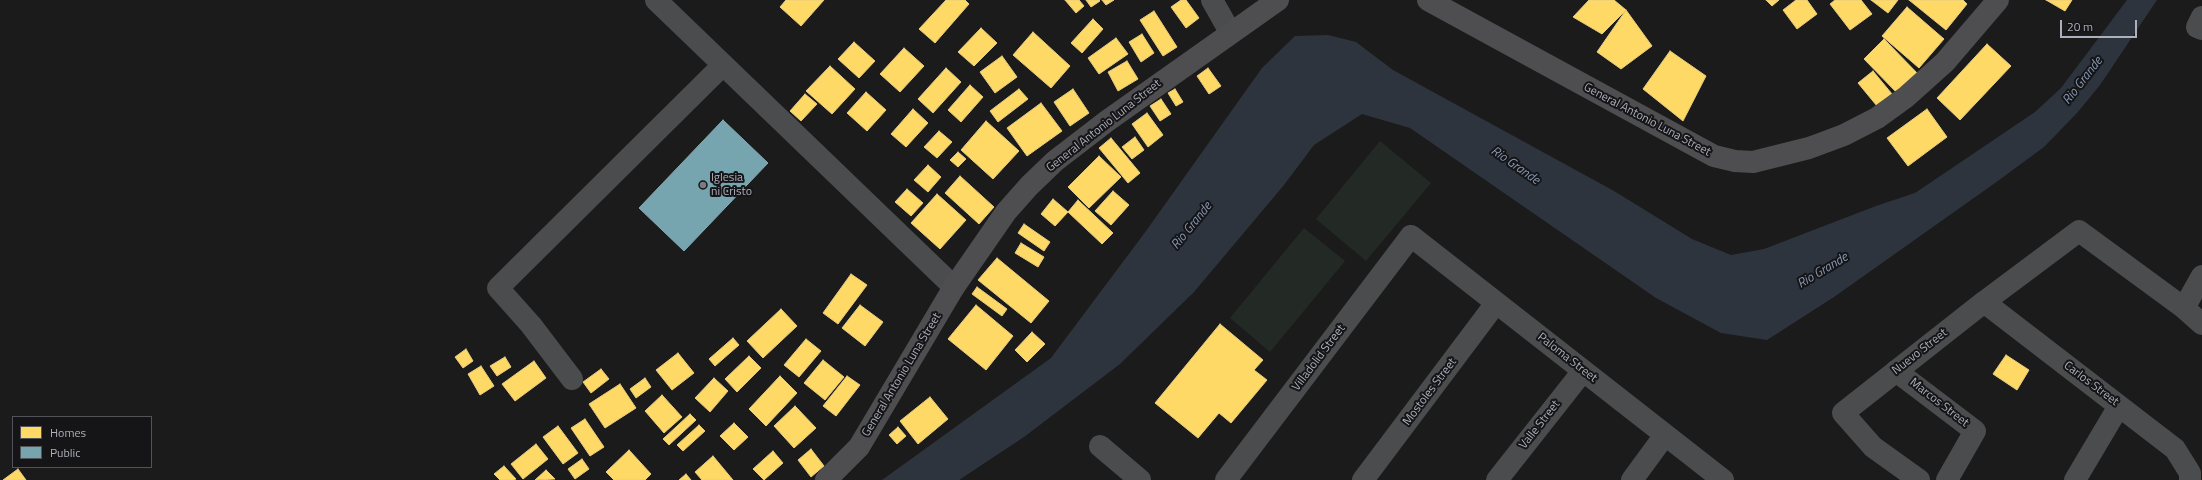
<!DOCTYPE html>
<style>
body{margin:0}
#map{position:relative;width:2202px;height:480px;overflow:hidden;background:#1b1b1b;font-family:"Titillium Web",sans-serif}
canvas{display:block}
.legend{position:absolute;left:12px;top:416px;width:140px;height:52px;box-sizing:border-box;background:#151517;border:1px solid #525359;margin:0;padding:5px 7px;list-style:none;font-size:12px;color:#adafbb}
.legend li{display:flex;align-items:center;gap:8px;height:20px}
.legend b{width:20px;border:1px solid #525359}
.scale{position:absolute;left:2060px;top:20px;width:77px;height:18px;box-sizing:border-box;border:2px solid #adafbb;border-top:0;padding-left:5px;font-size:12px;line-height:14px;white-space:nowrap;color:#adafbb;-webkit-text-stroke:3px #151517;paint-order:stroke}
</style>
<div id="map">
<canvas width="2202" height="480"></canvas>
<ul class="legend">
<li><b style="height:11px;background:#ffd966"></b>Homes</li>
<li><b style="height:11px;background:#76a5af"></b>Public</li>
</ul>
<div class="scale">20 m</div>
</div>
<script>
const context = document.querySelector('canvas').getContext('2d');
context.lineJoin = 'round';
function fillPath(path, color) {
  context.fillStyle = color;
  context.fill(path, 'evenodd');
}
function shape(rows) {
  const path = new Path2D();
  for (const r of rows) {
    path.moveTo(r[0], r[1]);
    for (let i = 2; i < r.length; i += 2) path.lineTo(r[i], r[i + 1]);
  }
  return path;
}
function strokePath(path, color, width, dash) {
  context.strokeStyle = color;
  context.lineWidth = width;
  context.lineCap = dash ? 'butt' : 'round';
  context.setLineDash(dash || []);
  context.stroke(path);
}
function drawText(font, color, halo, rows, align = 'center') {
  context.font = font + ' "Titillium Web",sans-serif';
  context.lineWidth = 4;
  context.setLineDash([]);
  context.textBaseline = 'middle';
  context.strokeStyle = halo;
  context.fillStyle = color;
  for (const [text, x, y, turn = 0] of rows) {
    context.save();
    context.translate(x, y);
    context.rotate((+turn || 0) * Math.PI / 180);
    context.textAlign = isNaN(turn) ? turn : align;
    if (halo) context.strokeText(text, 0, 0);
    context.fillText(text, 0, 0);
    context.restore();
  }
}
const green = shape([
 [1380,141,1431,183,1366,261,1316,219],
 [1304,228,1345,261,1270,352,1230,318]
]);
const water = shape([
 [2127,0,2157,0,2100,85,2077,113,2044,147,1995,183,1834,297,1767,340,1721,333,1656,298,1410,128,1362,114,1314,145,1284,185,1194,292,1120,364,1024,437,959,480,882,480,1051,358,1146,231,1262,68,1295,36,1328,35,1356,42,1393,70,1614,191,1692,239,1731,255,1764,249,1876,206,1915,193,2035,112,2061,88]
]);
const homes = shape([
 [786,0,824,0,801,26,780,7,786,0],
 [946,0,965,0,969,4,935,43,919,29,946,0],
 [1065,0,1079,0,1084,6,1076,13,1065,0],
 [1086,0,1099,0,1100,1,1091,7,1086,0],
 [1102,0,1114,0,1106,5,1102,0],
 [1181,0,1186,0,1199,18,1186,28,1171,7,1181,0],
 [1589,0,1614,0,1626,10,1602,34,1573,17,1589,0],
 [1766,0,1779,0,1772,6,1766,0],
 [1796,0,1807,0,1817,14,1797,29,1783,10,1796,0],
 [1835,0,1861,0,1872,14,1850,30,1830,4,1835,0],
 [1871,0,1898,0,1888,13,1871,0],
 [1909,0,1963,0,1967,4,1946,30,1909,0],
 [2046,0,2072,0,2065,11,2046,0],
 [1907,7,1944,39,1919,68,1882,36,1907,7],
 [1626,10,1652,46,1621,69,1597,52,1626,10],
 [1154,11,1177,47,1163,56,1140,20,1154,11],
 [1093,19,1103,29,1082,53,1071,43,1093,19],
 [981,28,997,43,974,66,958,52,981,28],
 [1033,32,1070,66,1051,88,1013,55,1033,32],
 [1142,34,1154,53,1141,62,1129,42,1142,34],
 [1116,38,1128,54,1099,74,1088,58,1116,38],
 [1884,39,1919,75,1899,95,1864,59,1884,39],
 [854,42,875,61,859,78,838,59,854,42],
 [1987,44,2011,66,1960,120,1937,98,1987,44],
 [904,48,924,66,900,92,880,74,904,48],
 [1670,51,1706,76,1683,121,1643,89,1670,51],
 [1002,56,1017,77,995,93,980,72,1002,56],
 [1127,61,1138,79,1118,91,1108,72,1127,61],
 [830,66,855,89,832,114,806,91,830,66],
 [946,68,961,82,933,113,918,99,946,68],
 [1208,68,1221,86,1209,94,1197,76,1208,68],
 [1873,71,1892,94,1877,106,1858,83,1873,71],
 [970,85,983,97,961,122,948,110,970,85],
 [1019,89,1028,99,998,122,990,111,1019,89],
 [1073,89,1089,113,1070,126,1054,102,1073,89],
 [1175,89,1183,102,1176,106,1168,93,1175,89],
 [866,92,886,110,867,131,847,113,866,92],
 [805,94,817,104,801,121,790,111,805,94],
 [1161,99,1171,114,1160,121,1150,106,1161,99],
 [1041,103,1062,131,1027,156,1007,128,1041,103],
 [913,109,928,123,906,147,891,134,913,109],
 [1927,109,1947,137,1908,166,1887,138,1927,109],
 [1147,113,1163,135,1148,147,1132,124,1147,113],
 [986,121,1019,151,993,179,961,150,986,121],
 [939,131,952,142,937,158,924,147,939,131],
 [1135,137,1144,150,1132,159,1122,147,1135,137],
 [1111,138,1140,173,1128,183,1099,148,1111,138],
 [958,152,966,159,958,167,950,160,958,152],
 [1099,156,1121,177,1089,208,1068,187,1099,156],
 [928,165,941,177,928,192,914,180,928,165],
 [960,176,994,207,979,224,945,193,960,176],
 [907,189,923,203,911,216,895,202,907,189],
 [1113,191,1129,205,1111,225,1095,211,1113,191],
 [937,194,966,220,940,249,911,223,937,194],
 [1053,199,1068,212,1055,226,1041,214,1053,199],
 [1078,200,1113,233,1102,244,1068,212,1078,200],
 [1024,224,1050,242,1044,251,1018,233,1024,224],
 [1021,243,1044,257,1038,267,1015,253,1021,243],
 [997,258,1049,301,1031,323,978,280,997,258],
 [851,274,867,285,838,324,823,313,851,274],
 [977,287,1007,309,1002,316,972,294,977,287],
 [860,305,883,322,865,346,842,328,860,305],
 [976,305,1013,336,986,370,948,339,976,305],
 [781,309,797,326,763,358,747,341,781,309],
 [1220,324,1263,360,1254,370,1267,380,1231,423,1219,413,1198,438,1155,403,1220,324],
 [1032,332,1045,344,1027,362,1015,350,1032,332],
 [733,338,739,345,715,366,709,359,733,338],
 [806,339,821,351,799,377,784,365,806,339],
 [466,349,473,361,463,368,455,357,466,349],
 [678,353,694,373,672,390,656,370,678,353],
 [2006,355,2029,370,2017,390,1993,374,2006,355],
 [749,356,761,368,737,392,725,379,749,356],
 [505,357,511,367,497,376,490,366,505,357],
 [823,360,844,377,825,400,804,383,823,360],
 [534,361,546,378,515,401,502,384,534,361],
 [481,366,494,386,480,395,468,374,481,366],
 [601,369,609,379,591,393,583,382,601,369],
 [780,376,797,393,766,426,749,409,780,376],
 [847,376,860,385,836,416,823,406,847,376],
 [645,378,651,387,636,398,630,389,645,378],
 [714,378,728,391,710,412,695,398,714,378],
 [620,384,636,408,605,428,589,404,620,384],
 [662,395,682,417,664,433,645,411,662,395],
 [930,397,948,419,918,444,900,421,930,397],
 [795,406,816,428,794,448,774,426,795,406],
 [690,414,696,420,669,445,663,439,690,414],
 [585,419,604,447,590,456,571,428,585,419],
 [734,423,748,437,734,450,720,436,734,423],
 [699,425,705,431,683,451,677,445,699,425],
 [558,426,578,453,563,464,543,437,558,426],
 [898,427,906,436,897,444,889,435,898,427],
 [536,444,548,459,523,479,511,464,536,444],
 [811,449,824,466,811,477,798,460,811,449],
 [629,450,651,474,645,480,614,480,606,472,629,450],
 [773,451,783,463,764,480,753,469,773,451],
 [713,456,733,480,702,480,695,472,713,456],
 [582,459,589,469,575,479,568,469,582,459],
 [504,466,516,479,514,480,500,480,494,474,504,466],
 [18,469,26,480,3,480,18,469],
 [546,470,555,479,535,480,546,470],
 [686,474,691,480,679,480,686,474]
]);
const public = shape([
 [723,120,768,163,684,251,639,208,723,120]
]);
const minor = shape([
 [656,0,954,287],
 [1212,0,1230,32],
 [2202,17,2197,27,2202,29],
 [1984,302,2175,449,2190,473,2190,480],
 [2184,308,2202,276],
 [1896,371,1975,431,1947,480],
 [572,379,531,325,498,288,723,65],
 [1100,446,1140,480],
 [1226,480,1411,236,1723,480],
 [1363,480,1496,303],
 [1497,480,1583,371],
 [1632,480,1665,435],
 [1919,480,1873,447,1843,413,1984,302,2079,231,2184,308,2202,324],
 [2075,480,2119,406]
]);
const major = shape([
 [1428,0,1714,156,1735,161,1753,162,1809,148,1844,135,1877,118,1906,97,1945,62,1998,0],
 [826,480,859,447,954,287,1006,212,1029,186,1055,161,1107,121,1278,0]
]);
const markers = [
 [703,185,4,"#7a7b83"]
];
const streetNames = [
 ["General Antonio Luna Street",1647,120,28],
 ["General Antonio Luna Street",1104,126,-38],
 ["Nuevo Street",1920,352,-38],
 ["Villadolid Street",1319,358,-53],
 ["Paloma Street",1567,358,38],
 ["General Antonio Luna Street",902,375,-59],
 ["Carlos Street",2091,384,37],
 ["Mostoles Street",1430,392,-53],
 ["Marcos Street",1939,403,38],
 ["Valle Street",1540,425,-52]
];
const poiNames = [
 ["Iglesia",711,178],
 ["ni Cristo",711,192]
];
const waterNames = [
 ["Rio Grande",2083,81,-52],
 ["Rio Grande",1515,166,35],
 ["Rio Grande",1192,226,-51],
 ["Rio Grande",1823,271,-31]
];
fillPath(green, '#232a25');
fillPath(water, '#2e343d');
fillPath(homes, '#ffd966');
strokePath(homes, '#e6cc80', 1);
fillPath(public, '#76a5af');
strokePath(public, '#86a8b3', 1);
strokePath(minor, '#4b4c4e', 22);
strokePath(major, '#4e4e51', 22);
for (const [x, y, r, color] of markers) {
  const dot = new Path2D();
  dot.arc(x, y, r, 0, 2 * Math.PI);
  context.fillStyle = color;
  context.fill(dot);
  strokePath(dot, '#151517', 1.5);
}
drawText('12px', '#adafbb', '#151517', streetNames);
drawText('12px', '#adafbb', '#151517', poiNames, 'left');
drawText('italic 13px', '#8697b4', '#151517', waterNames);
</script>
